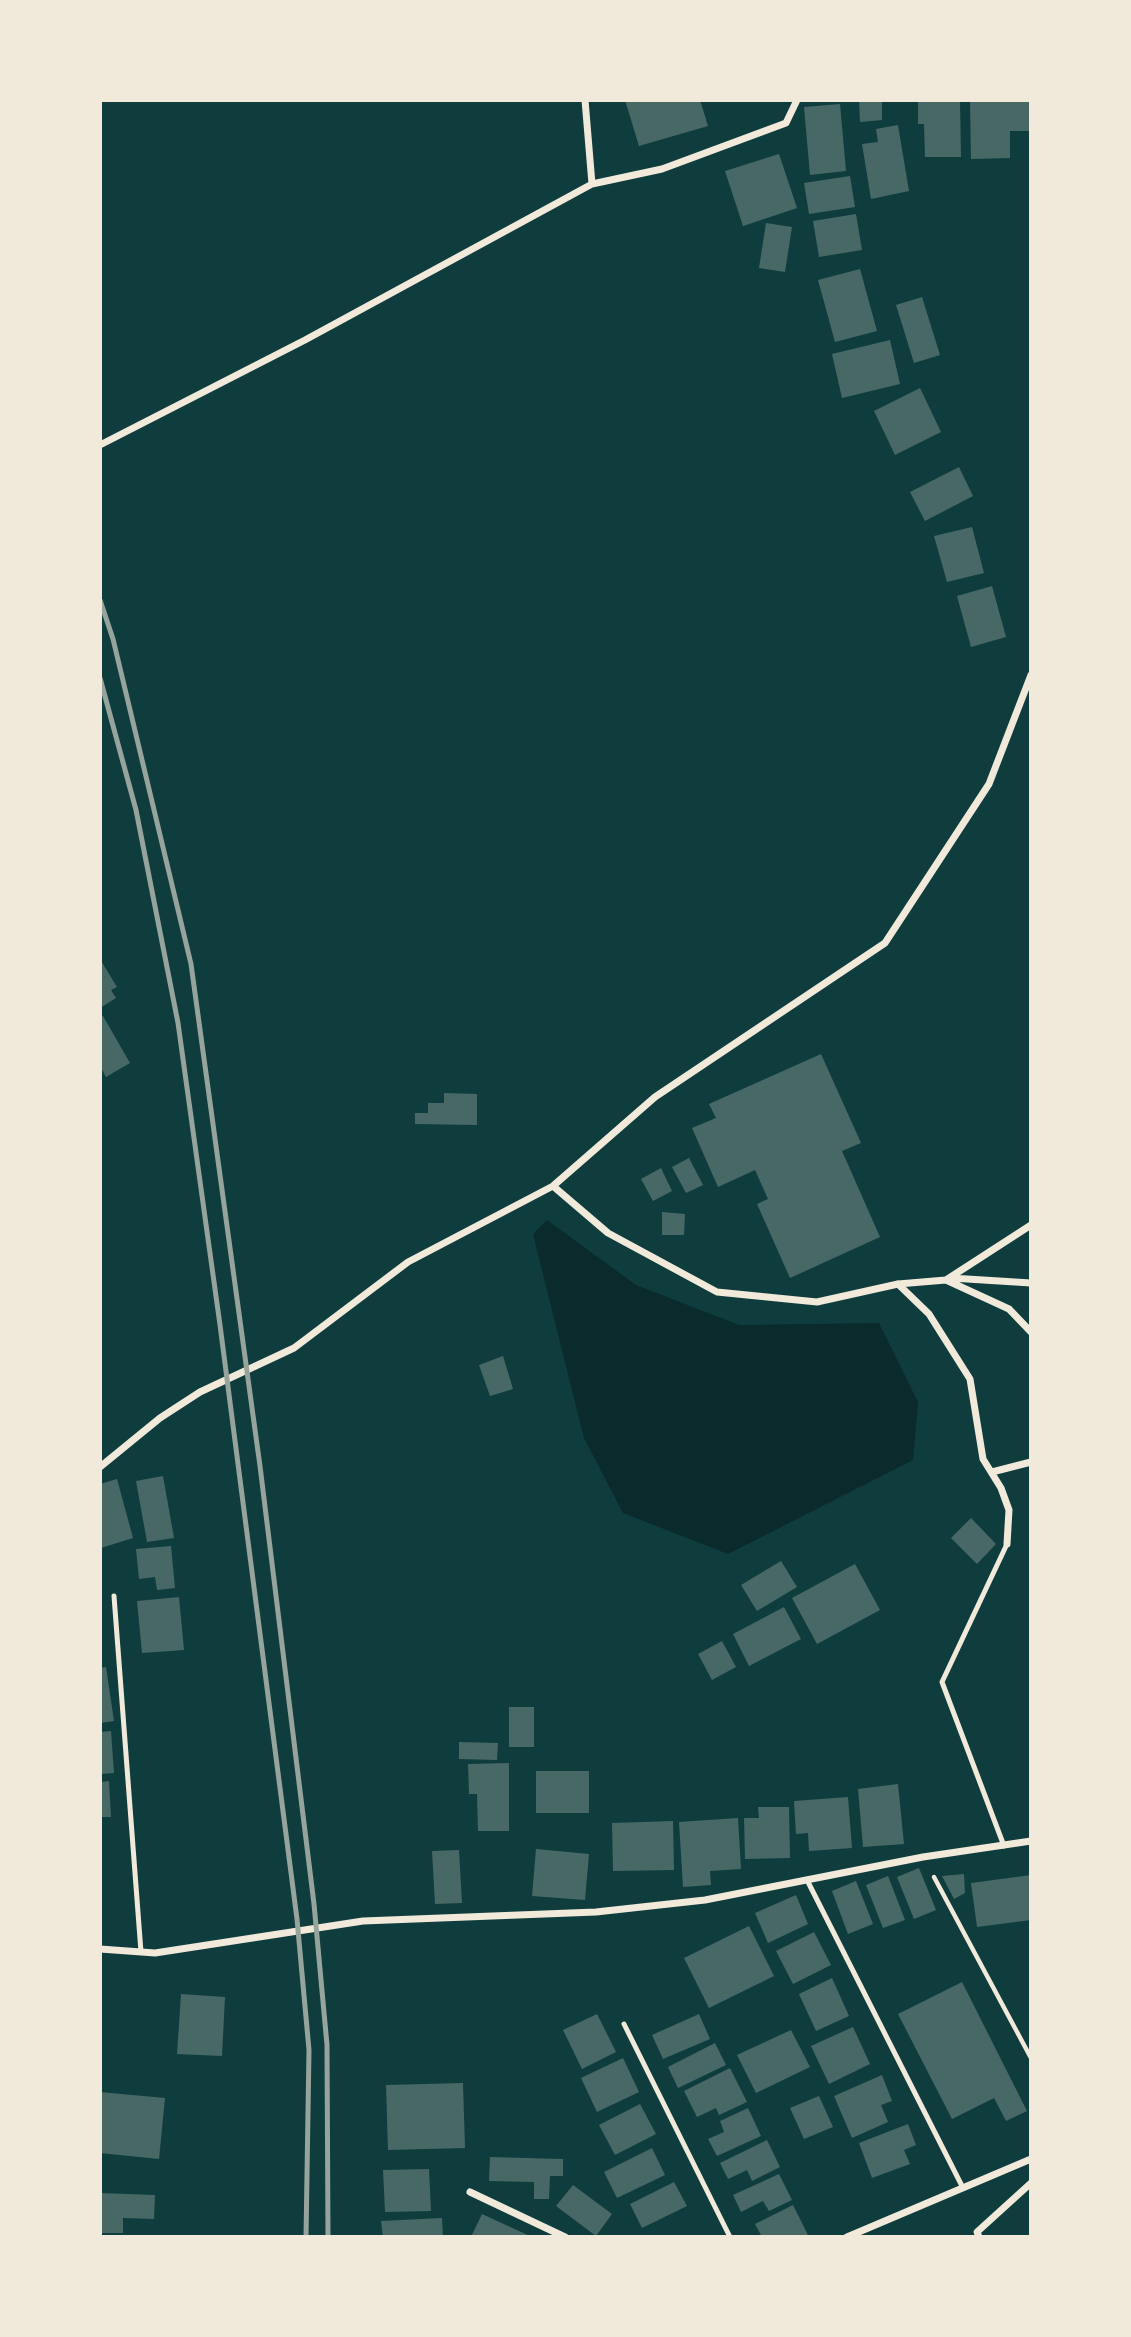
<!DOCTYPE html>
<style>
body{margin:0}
#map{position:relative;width:1131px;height:2337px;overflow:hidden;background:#0f3d3e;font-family:"Golos Text",sans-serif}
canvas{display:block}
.frame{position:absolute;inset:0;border:102px solid #f1e9da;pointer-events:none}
</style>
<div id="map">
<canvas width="1131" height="2337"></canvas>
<div class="frame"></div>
</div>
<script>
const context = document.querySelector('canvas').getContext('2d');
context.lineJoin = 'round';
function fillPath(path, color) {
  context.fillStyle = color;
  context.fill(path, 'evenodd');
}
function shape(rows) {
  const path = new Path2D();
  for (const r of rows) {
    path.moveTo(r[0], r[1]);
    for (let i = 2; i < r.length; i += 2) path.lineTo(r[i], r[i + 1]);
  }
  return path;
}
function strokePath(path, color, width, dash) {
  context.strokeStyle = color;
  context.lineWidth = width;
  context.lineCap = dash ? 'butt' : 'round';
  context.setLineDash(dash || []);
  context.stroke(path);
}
const water = shape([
 [547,1220,636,1285,739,1325,879,1323,918,1402,913,1460,728,1554,623,1513,584,1438,533,1234]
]);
const building = shape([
 [625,100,700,100,708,126,639,146],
 [859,100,882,100,882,120,860,122],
 [918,100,960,100,961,157,925,157,924,124,918,124],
 [970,100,1031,100,1031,131,1010,131,1010,158,971,159],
 [840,104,846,171,810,175,804,107],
 [898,125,909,191,871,199,862,144,878,142,876,129],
 [779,154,797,208,743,226,725,171],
 [850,176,855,207,809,214,804,183],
 [856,214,862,250,819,257,813,221],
 [766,223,792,227,785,272,759,268],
 [860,269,877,331,835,342,818,280],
 [922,297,940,355,914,363,896,305],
 [890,340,900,384,842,398,832,354],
 [920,388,941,432,895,455,874,411],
 [959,467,973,496,925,521,910,492],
 [972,527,984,573,947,582,934,536],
 [992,586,1006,637,971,647,957,596],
 [100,959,117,987,111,990,116,998,100,1008],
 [103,1016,130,1063,106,1077,100,1066,100,1017],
 [821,1054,861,1143,842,1151,880,1237,790,1278,757,1204,768,1199,755,1170,718,1187,692,1128,716,1118,709,1104],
 [444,1093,477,1094,477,1125,415,1124,415,1113,428,1113,428,1103,444,1103],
 [689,1158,703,1185,686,1193,672,1167],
 [661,1168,672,1191,653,1201,641,1179],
 [662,1212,685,1214,684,1235,662,1235],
 [503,1356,513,1389,490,1396,479,1365],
 [163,1476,174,1538,147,1542,136,1481],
 [117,1479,133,1538,101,1548,100,1484],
 [971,1518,996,1544,977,1564,951,1538],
 [171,1546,175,1588,157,1590,155,1577,139,1579,136,1549],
 [781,1561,797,1587,757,1611,741,1585],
 [855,1564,880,1610,817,1644,792,1598],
 [179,1597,184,1650,142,1653,137,1601],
 [784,1607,801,1639,749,1666,733,1634],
 [722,1641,736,1667,712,1680,698,1654],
 [106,1667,114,1721,100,1723,100,1668],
 [509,1707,534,1707,534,1747,509,1747],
 [111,1731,114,1773,100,1774,100,1732],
 [459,1742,498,1743,497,1760,459,1759],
 [509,1763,509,1831,478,1831,477,1794,469,1794,468,1764],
 [536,1771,589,1771,589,1813,536,1813],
 [109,1781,111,1817,100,1817,100,1782],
 [898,1784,904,1844,863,1847,858,1789],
 [848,1797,852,1848,809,1851,808,1833,796,1834,794,1801],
 [758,1807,789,1807,790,1858,745,1859,744,1818,759,1818],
 [738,1818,741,1869,710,1871,711,1885,683,1887,679,1822],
 [673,1821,674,1870,613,1871,612,1823],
 [536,1849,589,1854,585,1900,532,1896],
 [459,1850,462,1903,435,1904,432,1851],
 [919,1868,936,1910,914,1919,897,1877],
 [964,1874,965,1893,954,1899,942,1876],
 [1031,1875,1031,1920,977,1927,971,1883],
 [888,1876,905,1920,883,1928,866,1885],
 [856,1881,873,1924,848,1934,832,1891],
 [796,1895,808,1924,768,1943,755,1913],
 [749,1926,774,1976,709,2008,684,1958],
 [814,1932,831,1965,793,1984,776,1951],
 [832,1978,849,2016,816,2031,799,1994],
 [962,1982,1027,2111,1006,2121,994,2098,952,2119,898,2014],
 [181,1994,225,1997,222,2056,177,2054],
 [597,2014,616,2052,582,2069,563,2030],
 [699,2014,710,2039,663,2059,652,2035],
 [853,2027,870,2064,829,2084,811,2046],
 [791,2030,810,2067,756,2093,737,2055],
 [715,2043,726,2065,678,2088,668,2067],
 [623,2058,639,2092,597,2112,581,2078],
 [730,2068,747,2102,719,2115,716,2108,697,2117,684,2091],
 [882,2075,892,2101,881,2105,888,2122,852,2138,834,2096],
 [463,2083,465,2148,388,2150,386,2085],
 [100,2092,165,2098,159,2159,100,2153],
 [819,2096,833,2127,804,2139,790,2108],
 [640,2104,656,2134,615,2155,599,2125],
 [748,2108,761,2136,717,2156,708,2139,724,2132,720,2121],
 [908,2124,916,2145,904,2150,910,2164,872,2178,859,2143],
 [767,2140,780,2167,752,2181,747,2170,728,2179,720,2163],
 [652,2148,665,2175,617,2198,604,2172],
 [490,2157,563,2159,563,2176,550,2176,549,2199,534,2199,534,2182,489,2181],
 [429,2169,431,2211,385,2212,383,2170],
 [779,2174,792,2200,769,2211,763,2201,741,2212,733,2195],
 [674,2182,687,2206,642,2228,630,2204],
 [573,2185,612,2214,596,2236,556,2206],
 [100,2193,155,2195,154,2219,123,2218,123,2233,100,2233],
 [793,2205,808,2235,762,2237,755,2224],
 [482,2214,532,2237,471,2237],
 [442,2218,443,2237,383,2237,381,2221]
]);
const path = shape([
 [934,1877,1031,2058]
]);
const service = shape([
 [114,1596,141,1952],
 [1004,1846,942,1682,1007,1544],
 [807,1880,963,2188],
 [624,2024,730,2237]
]);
const minor = shape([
 [592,184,662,169,786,123,797,100],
 [100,445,305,340,592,184,585,100],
 [553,1186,608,1233,717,1292,817,1302,898,1284,946,1280,1031,1225],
 [951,1278,1031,1283],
 [946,1280,1009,1309,1031,1332],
 [898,1284,929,1314,970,1379,983,1459,1001,1488,1009,1510,1007,1544],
 [100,1467,160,1418,200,1392,294,1348,408,1262,553,1186,655,1097,885,943,989,784,1031,675],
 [992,1472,1031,1462],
 [100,1949,155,1953,363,1921,596,1912,705,1900,923,1857,1031,1841],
 [470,2192,565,2237],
 [847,2237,1031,2159],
 [979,2237,977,2232,1031,2183]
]);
const rail = shape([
 [100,600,113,639,191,964,260,1466,314,1904,327,2045,328,2237],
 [100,678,136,810,178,1023,220,1325,297,1919,309,2050,306,2237]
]);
fillPath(water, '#0a2a2b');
fillPath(building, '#486865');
strokePath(path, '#f1e9da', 4.5);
strokePath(service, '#f1e9da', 5);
strokePath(minor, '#f1e9da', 7);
strokePath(rail, '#97a49c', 5);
</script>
